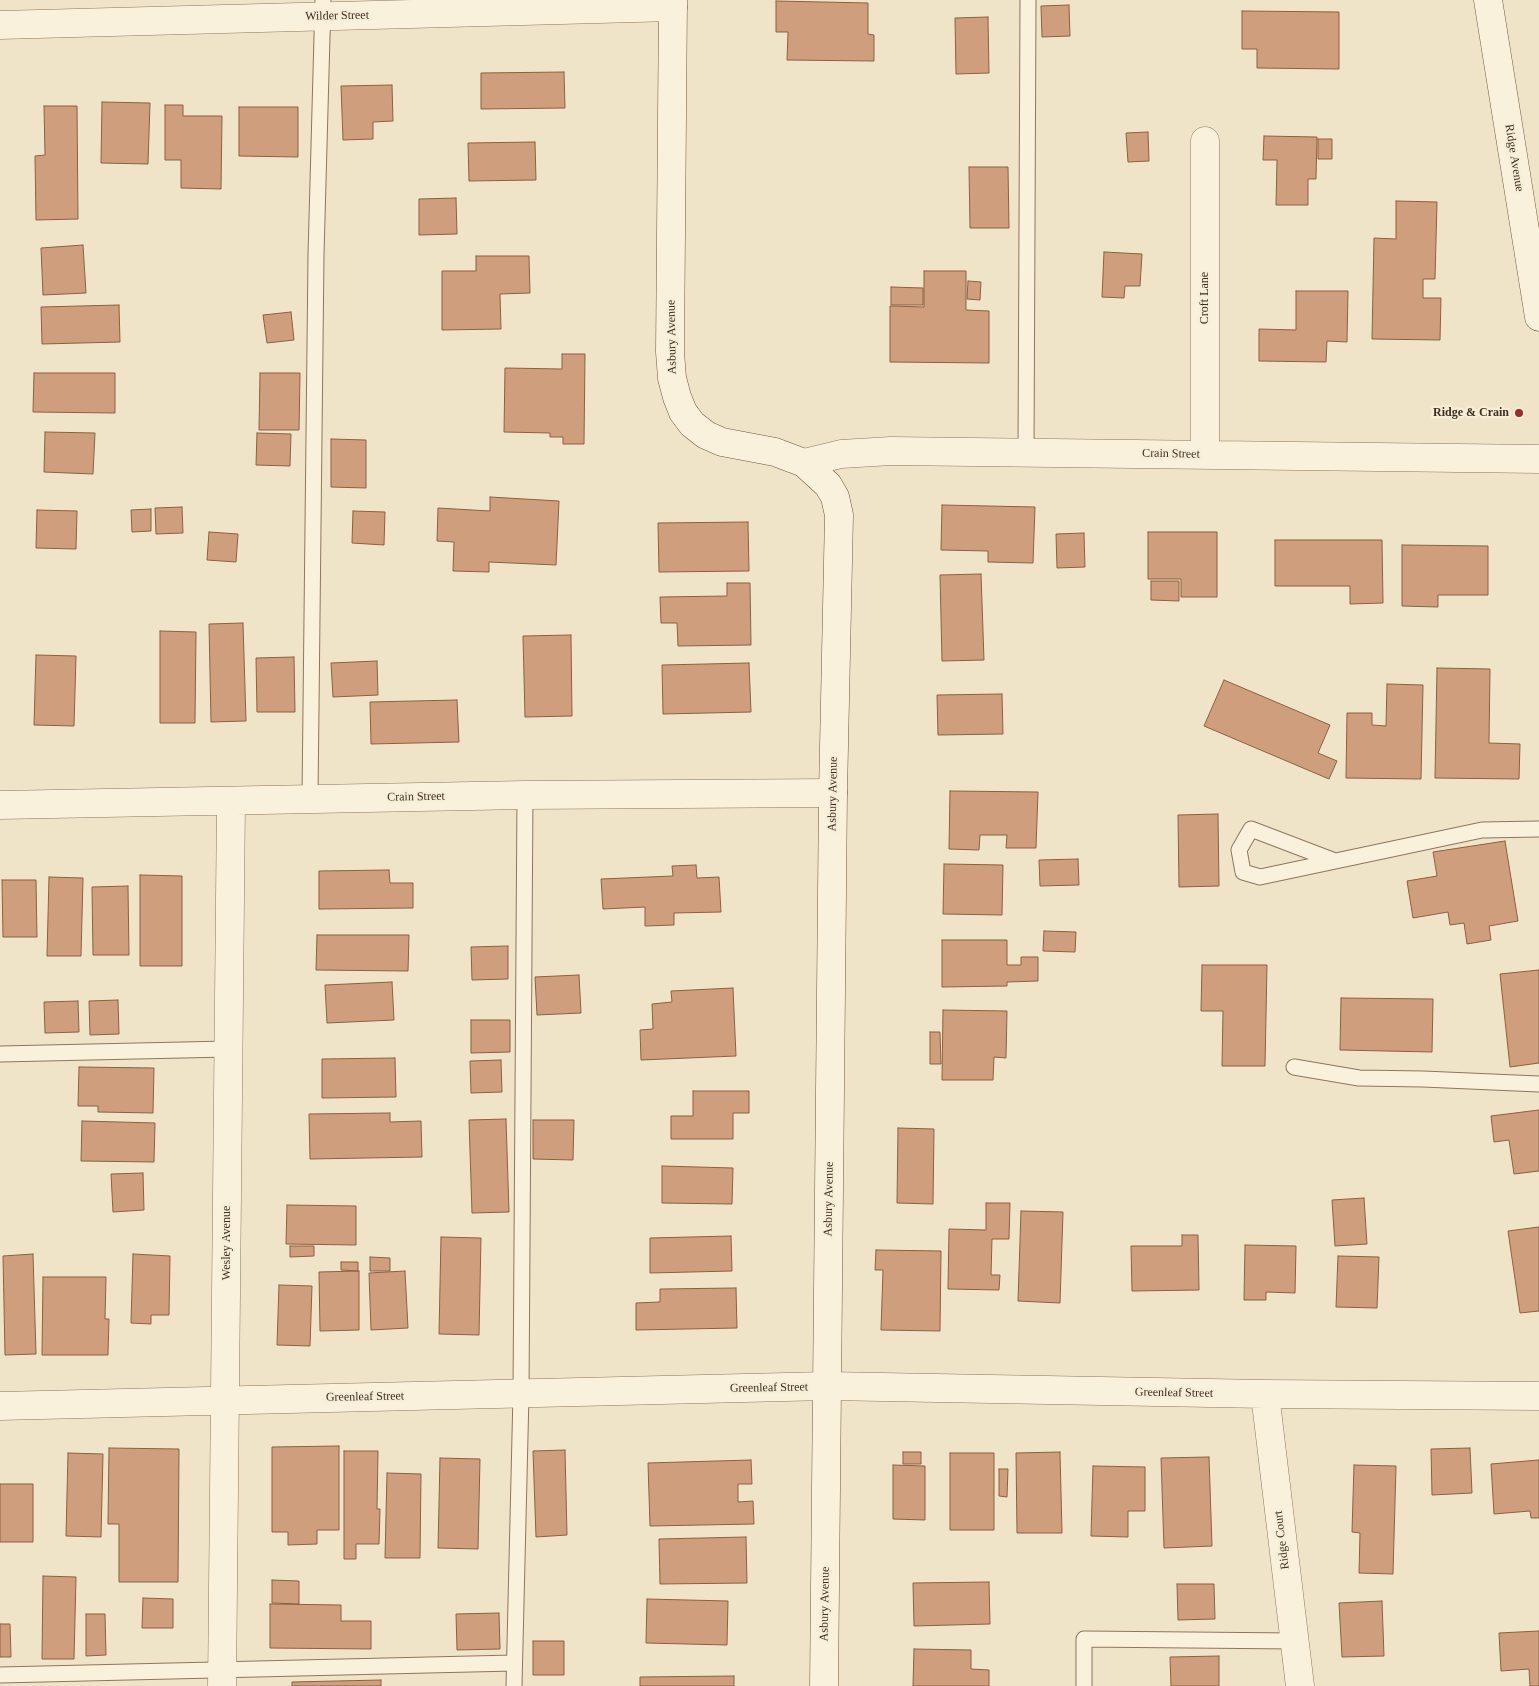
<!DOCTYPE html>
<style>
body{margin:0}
canvas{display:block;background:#f0e4c8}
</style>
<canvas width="1539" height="1686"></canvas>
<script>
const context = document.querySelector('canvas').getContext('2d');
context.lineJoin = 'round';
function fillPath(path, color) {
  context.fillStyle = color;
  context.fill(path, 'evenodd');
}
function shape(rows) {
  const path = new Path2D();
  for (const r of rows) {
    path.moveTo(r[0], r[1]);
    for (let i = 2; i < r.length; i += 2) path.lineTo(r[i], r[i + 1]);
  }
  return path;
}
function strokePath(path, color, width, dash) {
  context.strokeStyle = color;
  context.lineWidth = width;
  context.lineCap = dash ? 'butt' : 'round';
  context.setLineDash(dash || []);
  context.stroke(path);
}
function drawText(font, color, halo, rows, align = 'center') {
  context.font = font + ' "Times New Roman",serif';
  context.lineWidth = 4.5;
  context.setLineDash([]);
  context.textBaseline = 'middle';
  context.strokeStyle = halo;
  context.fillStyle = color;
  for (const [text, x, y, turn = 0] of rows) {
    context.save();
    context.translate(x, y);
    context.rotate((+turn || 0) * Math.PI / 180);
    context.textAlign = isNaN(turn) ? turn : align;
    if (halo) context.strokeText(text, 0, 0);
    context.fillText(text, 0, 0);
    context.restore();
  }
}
const building = shape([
 [776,1,868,3,868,34,874,35,874,61,787,60,788,32,776,32,776,1],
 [1069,5,1070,36,1042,37,1041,6,1069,5],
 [1242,11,1339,12,1339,69,1257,68,1257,49,1242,49,1242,11],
 [988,17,989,73,956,74,955,18,988,17],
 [564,72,565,108,481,109,481,73,564,72],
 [392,85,393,121,373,122,373,139,343,140,341,86,392,85],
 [102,102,150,103,148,164,101,163,102,102],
 [165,105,183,105,183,116,222,116,221,189,181,188,181,160,165,160,165,105],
 [44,106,77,106,78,219,36,220,35,156,45,155,44,106],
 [239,107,298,107,298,157,239,156,239,107],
 [1148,132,1149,161,1128,162,1126,133,1148,132],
 [1264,136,1317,137,1316,179,1308,179,1308,205,1276,205,1277,160,1263,160,1264,136],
 [1318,139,1332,139,1332,159,1318,159,1318,139],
 [535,142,536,180,469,181,468,143,535,142],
 [969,167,1008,167,1009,228,970,228,969,167],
 [456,198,457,234,419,235,419,199,456,198],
 [1396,201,1437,202,1435,279,1423,279,1423,298,1441,298,1440,340,1372,339,1374,238,1396,239,1396,201],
 [83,245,86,293,43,295,41,248,83,245],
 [1104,252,1142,254,1140,286,1125,286,1124,298,1102,297,1104,252],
 [476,256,529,256,530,293,500,294,501,329,442,330,442,271,476,271,476,256],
 [924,271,966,271,966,310,989,311,989,363,890,362,890,306,924,307,924,271],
 [968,281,981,282,980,300,967,299,968,281],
 [891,287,923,288,923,305,891,305,891,287],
 [1296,291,1348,291,1347,342,1327,341,1326,362,1259,361,1259,329,1296,330,1296,291],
 [119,305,120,342,42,344,41,307,119,305],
 [291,312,294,340,267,343,263,315,291,312],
 [562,354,585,354,584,444,563,444,563,437,550,437,550,433,504,432,505,368,562,369,562,354],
 [34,373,115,373,115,413,33,412,34,373],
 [260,373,300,373,299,430,259,430,260,373],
 [45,432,95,433,93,474,44,472,45,432],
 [257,433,291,434,290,466,256,465,257,433],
 [331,439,366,440,366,488,331,487,331,439],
 [490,497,559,501,556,565,489,562,489,572,453,571,454,542,437,541,438,508,490,511,490,497],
 [942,505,1035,507,1033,563,988,562,988,551,941,550,942,505],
 [182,507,183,533,156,534,155,508,182,507],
 [151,509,151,531,132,532,131,510,151,509],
 [37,510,77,511,76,549,36,548,37,510],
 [353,511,385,512,384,545,352,543,353,511],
 [748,522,749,571,659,572,658,523,748,522],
 [209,532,238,534,236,562,207,560,209,532],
 [1148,532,1217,532,1217,597,1181,597,1181,579,1148,579,1148,532],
 [1084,533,1085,567,1057,568,1056,534,1084,533],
 [1275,540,1382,540,1383,603,1350,604,1350,586,1275,586,1275,540],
 [1402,545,1488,546,1488,595,1438,595,1438,607,1402,606,1402,545],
 [981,574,984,660,942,661,940,575,981,574],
 [1151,581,1179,581,1179,601,1151,600,1151,581],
 [727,583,750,583,751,645,678,646,677,623,661,623,660,597,727,596,727,583],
 [243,623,246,721,211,722,209,624,243,623],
 [160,631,196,632,195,723,160,723,160,631],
 [571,635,572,716,525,717,523,636,571,635],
 [36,655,76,656,74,726,34,725,36,655],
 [294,657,295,712,257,712,256,658,294,657],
 [377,661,378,695,333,697,331,663,377,661],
 [749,663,751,712,663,714,662,665,749,663],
 [1437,668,1490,669,1489,743,1520,744,1519,779,1435,778,1437,668],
 [1224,680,1330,725,1318,753,1337,761,1329,779,1204,726,1224,680],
 [1387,684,1423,685,1421,779,1346,778,1347,713,1372,713,1372,725,1386,726,1387,684],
 [1002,694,1003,734,938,735,937,695,1002,694],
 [457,700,459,742,371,744,370,702,457,700],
 [950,791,1038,792,1036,848,1006,848,1007,835,980,835,979,850,949,849,950,791],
 [1218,814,1219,886,1179,887,1178,815,1218,814],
 [1505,841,1518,921,1489,926,1491,940,1467,944,1464,923,1450,925,1448,912,1413,918,1407,881,1437,876,1433,852,1505,841],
 [1078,859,1079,885,1040,886,1039,860,1078,859],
 [944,864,1003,865,1002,915,943,914,944,864],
 [696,865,697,878,719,877,721,912,674,913,674,925,645,926,645,907,603,909,601,879,673,876,672,866,696,865],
 [389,870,390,883,413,883,413,908,319,909,319,871,389,870],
 [140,875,182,876,182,966,140,966,140,875],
 [49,877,83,878,81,956,47,956,49,877],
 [2,880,36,880,37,937,3,937,2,880],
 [128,886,129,955,93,955,92,887,128,886],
 [1044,931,1076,932,1075,952,1043,951,1044,931],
 [317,935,409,935,408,971,316,970,317,935],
 [942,940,1007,940,1007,965,1021,965,1021,957,1038,957,1038,981,1007,982,1007,986,942,987,942,940],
 [508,946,508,979,472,980,471,947,508,946],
 [1202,965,1267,965,1265,1066,1222,1066,1223,1011,1201,1011,1202,965],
 [1539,970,1539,1063,1510,1067,1500,974,1539,970],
 [579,975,581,1013,537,1015,535,977,579,975],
 [392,982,394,1020,327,1023,325,985,392,982],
 [733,988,736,1056,641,1060,640,1030,653,1029,652,1004,672,1002,671,991,733,988],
 [1341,998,1433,999,1432,1052,1340,1050,1341,998],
 [118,1000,119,1034,90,1035,89,1001,118,1000],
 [78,1001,79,1032,45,1033,44,1002,78,1001],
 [943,1010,1007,1011,1006,1058,994,1057,993,1080,942,1080,943,1010],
 [471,1020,510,1020,510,1052,471,1053,471,1020],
 [930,1032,940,1032,941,1064,930,1064,930,1032],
 [395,1058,396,1097,322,1098,322,1059,395,1058],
 [501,1060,502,1092,471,1093,470,1061,501,1060],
 [79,1067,154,1068,153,1113,98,1112,98,1106,78,1106,79,1067],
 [693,1091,749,1091,749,1113,733,1113,733,1139,671,1139,671,1116,693,1116,693,1091],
 [1539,1110,1539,1171,1514,1174,1509,1140,1494,1142,1491,1116,1539,1110],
 [390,1113,390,1122,421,1121,422,1157,310,1159,309,1114,390,1113],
 [506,1119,509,1212,472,1213,469,1120,506,1119],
 [533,1120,574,1120,573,1160,533,1159,533,1120],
 [82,1121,155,1123,154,1162,81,1161,82,1121],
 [898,1128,934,1129,933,1204,897,1203,898,1128],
 [662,1166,733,1168,732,1204,662,1203,662,1166],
 [143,1173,144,1210,113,1212,111,1174,143,1173],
 [1364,1198,1367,1244,1335,1246,1332,1200,1364,1198],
 [986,1203,1010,1203,1009,1239,992,1239,991,1275,1000,1275,999,1290,948,1289,949,1229,986,1230,986,1203],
 [287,1205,356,1206,356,1245,286,1244,287,1205],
 [1021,1211,1063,1212,1060,1303,1018,1301,1021,1211],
 [1539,1227,1539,1311,1520,1313,1508,1231,1539,1227],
 [1182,1235,1198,1235,1199,1290,1132,1291,1131,1246,1182,1246,1182,1235],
 [731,1236,732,1271,650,1273,650,1238,731,1236],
 [441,1237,481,1238,479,1335,439,1334,441,1237],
 [1245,1245,1296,1246,1295,1293,1266,1292,1266,1300,1244,1300,1245,1245],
 [290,1246,314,1246,314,1256,290,1257,290,1246],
 [876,1250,941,1251,940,1331,881,1330,883,1270,875,1270,876,1250],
 [33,1254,36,1354,5,1355,3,1256,33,1254],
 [133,1254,170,1256,169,1315,151,1315,151,1324,131,1323,133,1254],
 [1338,1256,1379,1257,1377,1308,1336,1307,1338,1256],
 [370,1257,390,1258,390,1271,370,1271,370,1257],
 [341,1262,358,1262,358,1271,341,1270,341,1262],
 [359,1271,359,1330,320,1331,319,1272,359,1271],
 [405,1271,408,1328,371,1330,369,1273,405,1271],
 [43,1277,106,1277,105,1319,109,1319,108,1355,42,1355,43,1277],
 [279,1285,312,1286,310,1346,277,1345,279,1285],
 [736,1288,737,1328,636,1330,636,1303,660,1302,660,1289,736,1288],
 [339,1446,339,1530,317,1530,317,1544,288,1545,288,1532,272,1532,272,1447,339,1446],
 [109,1448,179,1449,178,1582,119,1582,119,1524,108,1524,109,1448],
 [1470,1448,1472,1493,1432,1495,1431,1449,1470,1448],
 [565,1450,567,1535,536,1537,533,1451,565,1450],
 [344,1451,378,1451,377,1509,380,1509,379,1544,356,1544,356,1559,344,1559,344,1451],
 [903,1452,921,1452,921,1464,903,1464,903,1452],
 [1060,1452,1062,1533,1017,1533,1016,1453,1060,1452],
 [68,1453,103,1454,101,1537,66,1536,68,1453],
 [950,1453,994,1453,994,1530,950,1530,950,1453],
 [1209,1457,1212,1546,1164,1548,1161,1458,1209,1457],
 [440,1458,480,1459,478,1549,438,1548,440,1458],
 [751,1460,752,1484,738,1484,738,1502,753,1501,754,1524,650,1526,648,1463,751,1460],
 [1539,1460,1539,1518,1531,1518,1530,1511,1494,1514,1491,1464,1539,1460],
 [893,1465,925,1466,925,1520,893,1519,893,1465],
 [1354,1465,1396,1466,1393,1574,1359,1573,1360,1533,1352,1532,1354,1465],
 [1093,1466,1145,1467,1145,1511,1128,1511,1128,1537,1091,1536,1093,1466],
 [999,1469,1008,1469,1007,1497,999,1496,999,1469],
 [387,1473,421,1474,420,1558,385,1558,387,1473],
 [0,1484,33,1484,33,1542,0,1542,0,1484],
 [746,1537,747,1583,660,1584,659,1539,746,1537],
 [43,1576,76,1577,74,1659,42,1659,43,1576],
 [272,1580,299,1581,299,1604,272,1603,272,1580],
 [989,1582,990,1624,914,1626,913,1583,989,1582],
 [1177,1584,1214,1584,1215,1619,1178,1620,1177,1584],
 [143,1598,173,1599,173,1628,142,1628,143,1598],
 [647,1599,728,1601,727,1645,646,1643,647,1599],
 [1382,1601,1384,1656,1342,1657,1339,1603,1382,1601],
 [270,1604,341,1605,341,1621,371,1621,371,1649,270,1648,270,1604],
 [499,1613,500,1649,457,1650,456,1614,499,1613],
 [86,1614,105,1614,106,1655,86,1656,86,1614],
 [0,1624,10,1624,11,1657,0,1657,0,1624],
 [1539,1631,1539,1686,1530,1686,1529,1669,1501,1671,1499,1633,1539,1631],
 [533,1641,564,1641,564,1675,533,1675,533,1641],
 [914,1649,971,1650,971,1669,989,1670,989,1686,913,1686,914,1649],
 [1219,1656,1219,1686,1171,1686,1170,1657,1219,1656],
 [734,1676,734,1686,640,1686,640,1677,734,1676],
 [381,1680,381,1686,292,1686,292,1682,381,1680]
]);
const lane = shape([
 [1026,452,1028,0],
 [310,798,316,255,323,0],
 [1335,861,1251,829,1239,850,1243,872,1260,877,1482,830,1539,829],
 [0,1054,228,1049],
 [1294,1067,1359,1078,1423,1079,1539,1084],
 [0,1675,514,1663],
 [514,1686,521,1394,525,795],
 [1084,1686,1084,1639,1295,1641]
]);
const street = shape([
 [0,25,673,7],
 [1205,141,1205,454],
 [804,463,841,454,891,451,1539,459],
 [0,805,525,795,833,793],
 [1265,1394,1300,1686],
 [0,1406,827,1386,1265,1394,1539,1396],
 [222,1686,231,801]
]);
const secondary = shape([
 [673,0,670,352,672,378,677,397,683,412,692,424,706,435,722,442,775,452,804,463,828,485,835,497,839,515,833,793,824,1686],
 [1488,0,1539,317]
]);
const markers = [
 [1519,413,5,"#9e2a2b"]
];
const streetNames = [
 ["Wilder Street",337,16,-1],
 ["Ridge Avenue",1514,158,81],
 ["Croft Lane",1205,298,-90],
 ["Asbury Avenue",672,337,-91],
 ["Crain Street",1171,454,1],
 ["Asbury Avenue",833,794,-89],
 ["Crain Street",416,797,-1],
 ["Asbury Avenue",829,1199,-89],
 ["Wesley Avenue",227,1243,-90],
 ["Greenleaf Street",769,1388,-1],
 ["Greenleaf Street",1174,1393,1],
 ["Greenleaf Street",365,1397,-1],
 ["Ridge Court",1282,1540,-97],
 ["Asbury Avenue",825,1604,-89]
];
const poiNames = [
 ["Ridge & Crain",1509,413]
];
fillPath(building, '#cf9f7d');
strokePath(building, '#8d5f41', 1);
strokePath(lane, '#8d765c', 17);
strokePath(street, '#8d765c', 29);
strokePath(secondary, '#6f573f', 29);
strokePath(lane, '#faf1dc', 15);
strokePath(street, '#faf1dc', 28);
strokePath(secondary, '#faf1dc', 28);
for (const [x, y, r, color] of markers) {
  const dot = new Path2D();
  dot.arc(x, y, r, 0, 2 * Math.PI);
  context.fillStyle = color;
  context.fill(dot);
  strokePath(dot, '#f7eed8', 2);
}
drawText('12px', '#3d2e20', '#f7eed8', streetNames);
drawText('bold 12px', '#3d2e20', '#f7eed8', poiNames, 'right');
</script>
